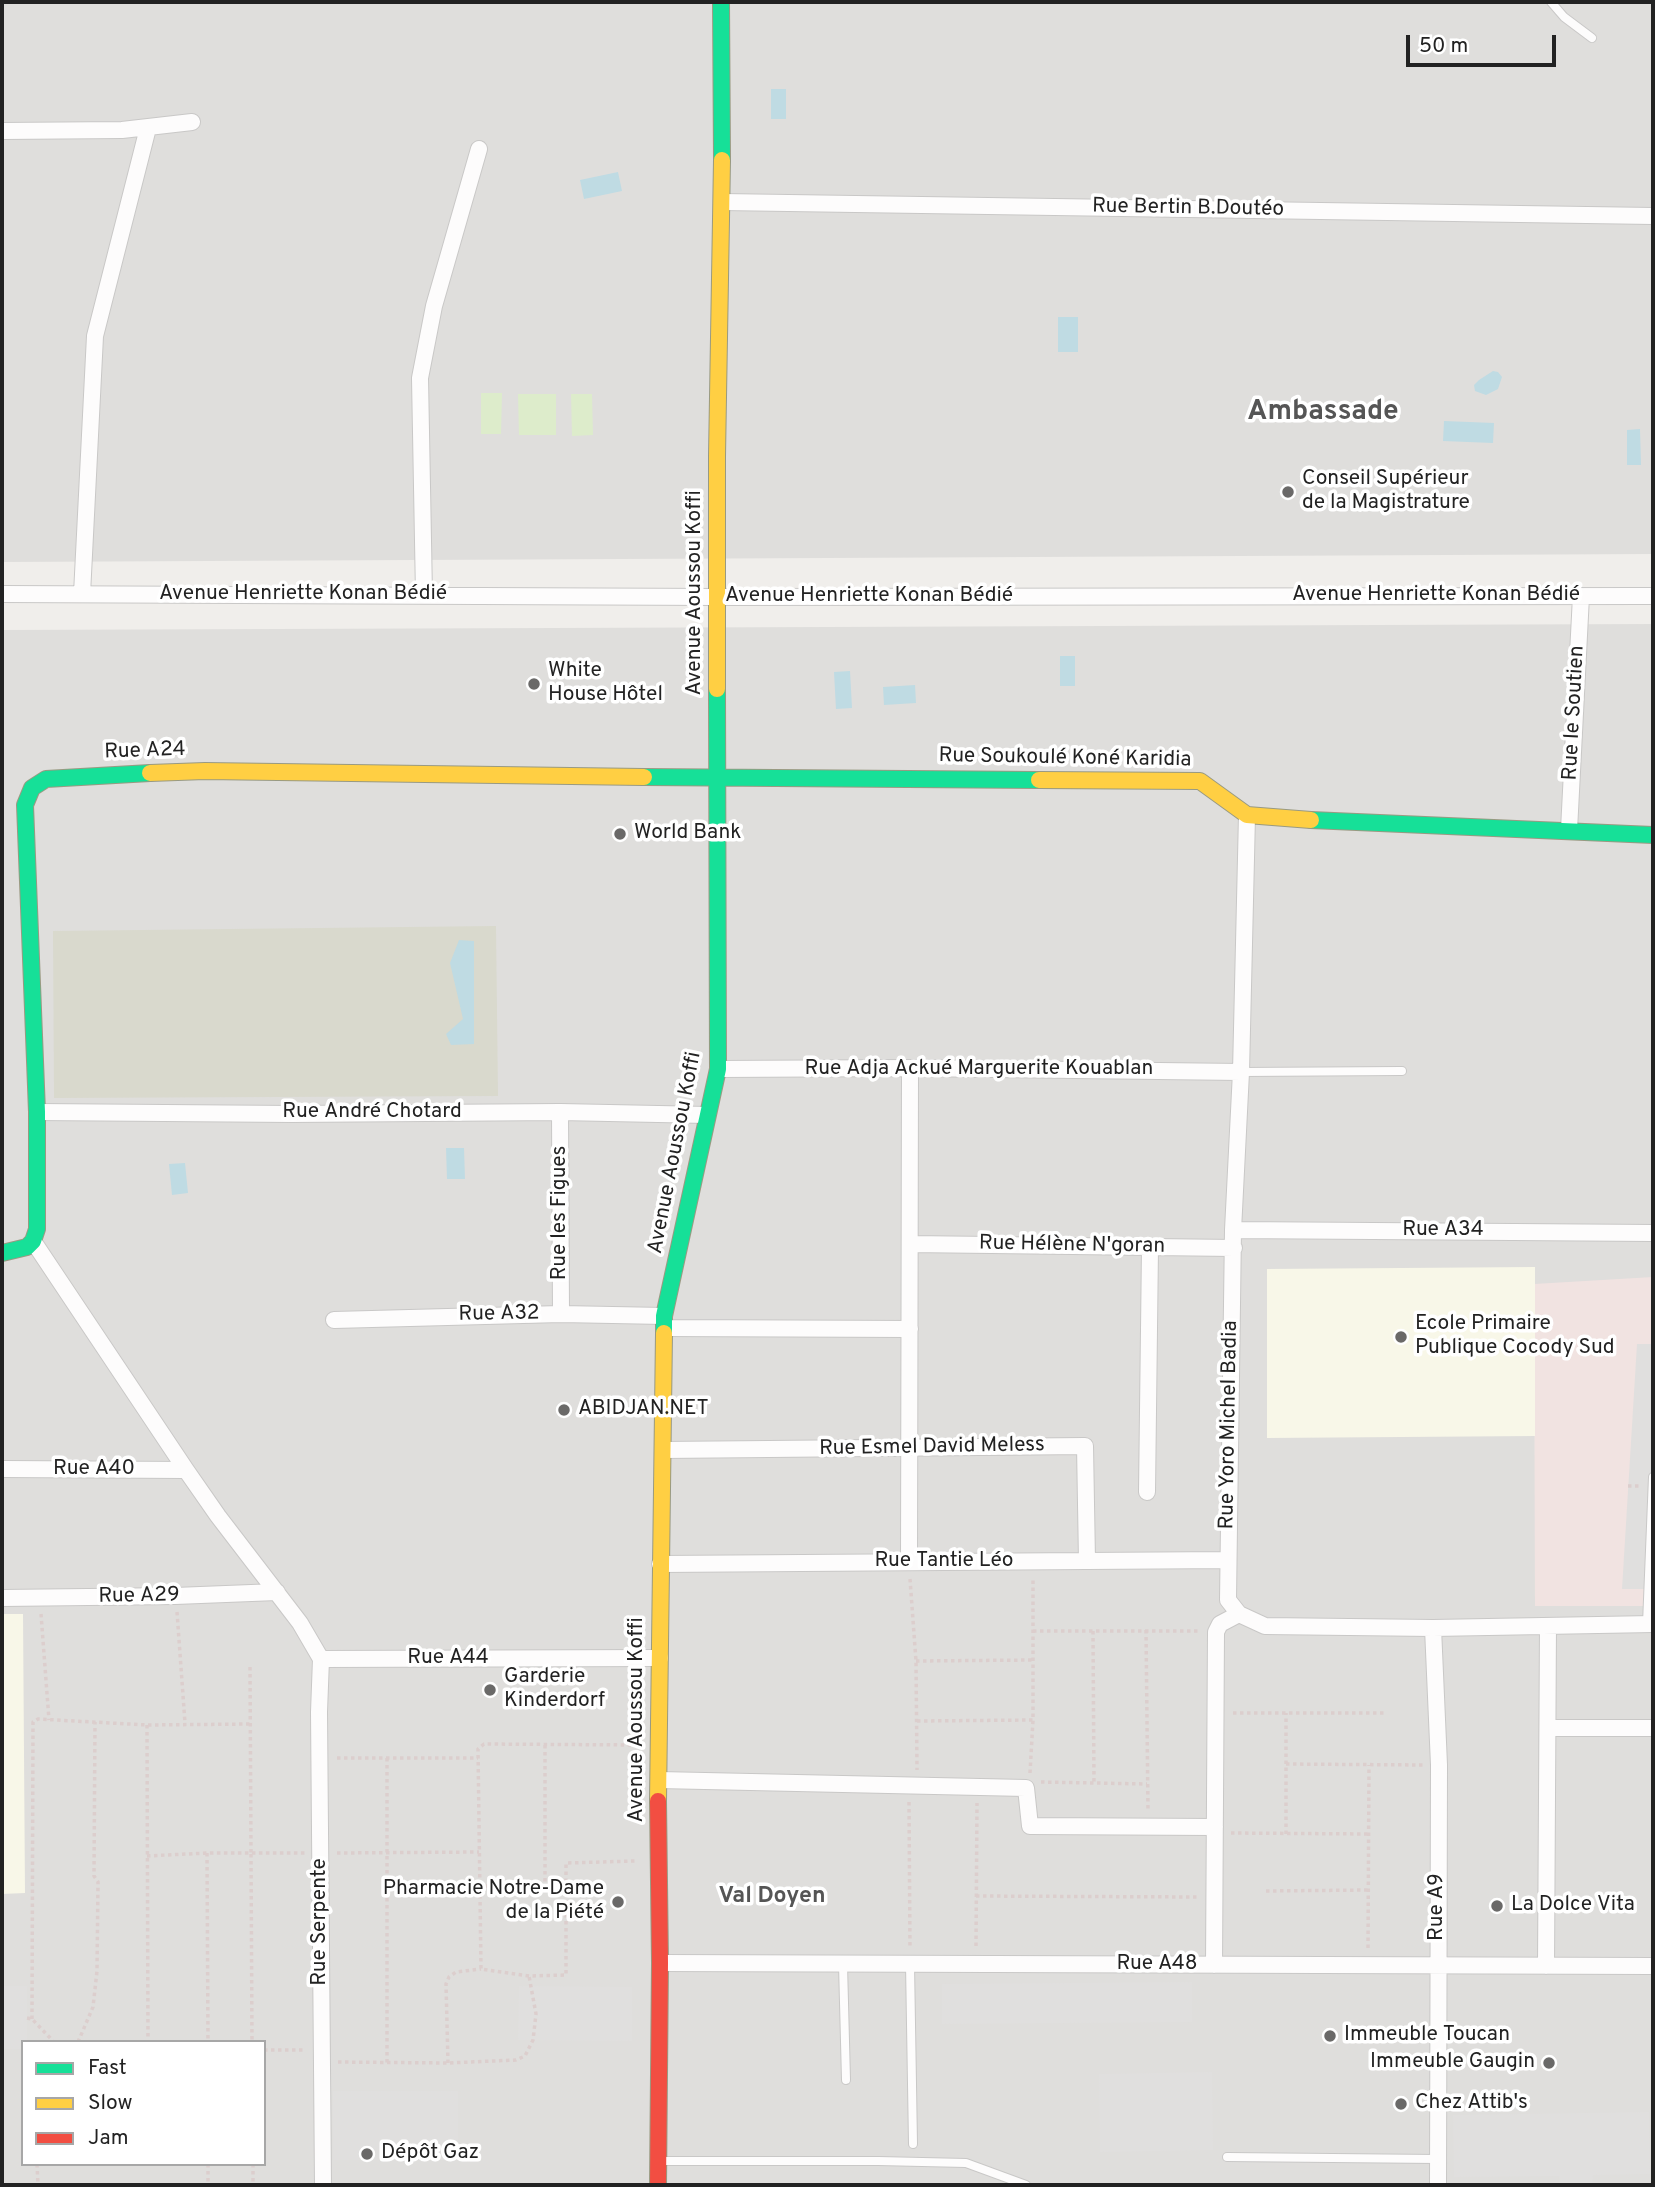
<!DOCTYPE html>
<meta charset="utf-8">
<style>
body{margin:0}
#map{position:relative;width:1655px;height:2187px;overflow:hidden;background:#f0eeeb;font-family:Overpass,sans-serif}
canvas{display:block}
.frame{position:absolute;inset:0;border:4px solid #222;pointer-events:none}
.legend{position:absolute;left:21px;top:2040px;width:245px;height:126px;box-sizing:border-box;background:#fff;border:2px solid #a7a7a7;margin:0;padding:9px 12px;list-style:none;font-size:21px;color:#222}
.legend li{display:flex;align-items:center;gap:14px;height:35px}
.legend b{width:35px;border:2px solid #a7a7a7}
.scale{position:absolute;left:1406px;top:35px;width:150px;height:32px;box-sizing:border-box;border:4px solid #222;border-top:0;padding-left:9px;font-size:21px;line-height:24px;white-space:nowrap;color:#222;-webkit-text-stroke:5px #fff;paint-order:stroke}
</style>
<div id="map">
<canvas width="1655" height="2187"></canvas>
<div class="frame"></div>
<ul class="legend">
<li><b style="height:9px;background:#16e098"></b>Fast</li>
<li><b style="height:9px;background:#ffcf43"></b>Slow</li>
<li><b style="height:9px;background:#f24e42"></b>Jam</li>
</ul>
<div class="scale">50 m</div>
</div>
<script>
const context = document.querySelector('canvas').getContext('2d');
context.lineJoin = 'round';
function fillPath(path, color) {
  context.fillStyle = color;
  context.fill(path, 'evenodd');
}
function shape(rows) {
  const path = new Path2D();
  for (const r of rows) {
    path.moveTo(r[0], r[1]);
    for (let i = 2; i < r.length; i += 2) path.lineTo(r[i], r[i + 1]);
  }
  return path;
}
function strokePath(path, color, width, dash) {
  context.strokeStyle = color;
  context.lineWidth = width;
  context.lineCap = dash ? 'butt' : 'round';
  context.setLineDash(dash || []);
  context.stroke(path);
}
function drawText(font, color, halo, rows, align = 'center') {
  context.font = font + ' Overpass,sans-serif';
  context.lineWidth = 7;
  context.setLineDash([]);
  context.textBaseline = 'middle';
  context.strokeStyle = halo;
  context.fillStyle = color;
  for (const [text, x, y, turn = 0] of rows) {
    context.save();
    context.translate(x, y);
    context.rotate((+turn || 0) * Math.PI / 180);
    context.textAlign = isNaN(turn) ? turn : align;
    if (halo) context.strokeText(text, 0, 0);
    context.fillText(text, 0, 0);
    context.restore();
  }
}
const residential = shape([
 [2,2,1653,2,1653,554,2,562],
 [1653,624,1653,2185,2,2185,2,630],
 [23,2042,264,2042,264,2164,23,2164]
]);
const commercial = shape([
 [1653,1277,1653,1606,1535,1606,1534,1284]
]);
const education = shape([
 [1535,1267,1535,1436,1267,1438,1267,1269],
 [2,1614,23,1614,25,1893,2,1894]
]);
const construction = shape([
 [496,926,498,1096,54,1098,53,931]
]);
const grass = shape([
 [481,393,502,393,501,434,481,434],
 [518,394,556,394,556,435,519,435],
 [571,394,592,394,593,435,572,436]
]);
const parking = shape([
 [1637,1344,1653,1344,1653,1589,1622,1589],
 [1192,1982,1192,2022,942,2024,942,1984],
 [2,1986,27,1986,27,2042,23,2042,23,2049,2,2049],
 [519,1986,632,1987,632,2041,518,2040],
 [1212,2072,1213,2150,1100,2152,1099,2074],
 [333,2091,458,2091,458,2160,333,2160],
 [1649,2112,1650,2174,1593,2175,1592,2185,1560,2185,1559,2176,1454,2177,1453,2115]
]);
const water = shape([
 [771,89,786,89,786,119,771,119],
 [618,172,622,191,584,199,580,180],
 [1078,317,1078,352,1058,352,1058,317],
 [1493,371,1498,372,1502,377,1498,389,1486,395,1475,391,1474,385,1479,380],
 [1444,421,1494,423,1493,443,1443,441],
 [1640,429,1641,465,1627,465,1627,430],
 [1060,656,1075,656,1075,686,1060,686],
 [850,671,852,708,836,709,834,672],
 [915,685,916,703,884,705,883,687],
 [459,940,474,941,474,1044,451,1045,446,1034,463,1019,450,963],
 [446,1148,464,1148,465,1179,447,1179],
 [185,1163,188,1193,172,1195,169,1164]
]);
const path = shape([
 [1628,1486,1641,1486],
 [910,1579,916,1661,917,1770],
 [177,1612,185,1723],
 [41,1614,49,1720],
 [1146,1630,1148,1811],
 [1033,1631,1199,1631],
 [1093,1631,1094,1784],
 [916,1661,1033,1660],
 [250,1667,251,1853],
 [1233,1713,1385,1713],
 [917,1721,1033,1720],
 [147,1725,148,2042],
 [545,1745,545,1886],
 [337,1758,478,1758],
 [387,1758,387,2063],
 [1286,1764,1423,1765],
 [1030,1773,1033,1720,1033,1578],
 [1041,1782,1147,1784],
 [909,1802,910,1949],
 [1231,1833,1369,1834],
 [1286,1834,1286,1713],
 [207,1853,208,2042],
 [337,1853,479,1852],
 [251,1854,252,2042],
 [147,1856,207,1853,305,1853],
 [479,1886,566,1886,566,1863,635,1861],
 [566,1886,566,1975,529,1976,481,1969,478,1749,484,1744,639,1745],
 [1266,1891,1368,1890],
 [976,1896,1198,1897],
 [976,1946,977,1803],
 [1368,1948,1369,1765],
 [27,2018,32,2019,54,2042],
 [32,2019,33,1722,38,1719,147,1725,251,1724],
 [78,2042,93,2007,97,1971,98,1882,94,1876,95,1722],
 [264,2050,304,2050],
 [338,2062,448,2063,516,2060,525,2056,533,2040,536,2014,529,1976],
 [448,2063,446,1984,449,1977,456,1972,481,1969],
 [37,2164,38,2185],
 [208,2164,208,2185],
 [253,2164,253,2185]
]);
const lane = shape([
 [1551,2,1564,17,1592,38],
 [1241,1072,1402,1071],
 [1647,1624,1653,1477],
 [843,1964,846,2080],
 [910,1964,913,2144],
 [1227,2157,1437,2159],
 [659,2161,878,2161,966,2163,1026,2185]
]);
const street = shape([
 [2,131,122,130,192,122],
 [722,202,1653,216],
 [2,594,718,597,1653,596],
 [82,594,95,336,148,128],
 [424,595,420,378,434,306,479,149],
 [1247,815,1241,1072,1233,1230,1228,1600,1239,1614,1265,1626,1433,1628,1653,1624],
 [1569,830,1581,596],
 [718,1069,910,1068,1241,1072],
 [37,1112,292,1114,560,1112,707,1115],
 [560,1112,561,1314],
 [1233,1230,1653,1233],
 [33,1241,186,1470,218,1516,300,1623,321,1659,319,1712,323,2185],
 [910,1244,1234,1248],
 [334,1320,561,1314,664,1316],
 [666,1328,910,1329],
 [663,1450,1085,1446,1087,1561],
 [2,1469,186,1470],
 [1147,1492,1150,1248],
 [909,1561,910,1068],
 [660,1564,1228,1560],
 [2,1598,175,1596,277,1592],
 [1433,1628,1439,1765,1438,2185],
 [321,1659,660,1658],
 [1548,1728,1653,1728],
 [659,1780,1026,1788,1030,1826,1215,1827],
 [660,1963,1653,1966],
 [1214,1965,1216,1632,1220,1624,1239,1614],
 [1546,1966,1548,1626]
]);
const fast = shape([
 [721,2,722,160],
 [644,777,1039,780],
 [1311,820,1653,835],
 [2,1253,27,1247,33,1241,37,1229,37,1112,25,805,32,788,46,779,150,773],
 [664,1333,664,1316,718,1069,717,689]
]);
const slow = shape([
 [717,689,717,456,722,160],
 [150,773,205,771,644,777],
 [1039,780,1200,781,1247,815,1311,820],
 [658,1801,664,1333]
]);
const jam = shape([
 [658,1801,660,1963,658,2185]
]);
const markers = [
 [1288,492,7,"#6a6968"],
 [534,684,7,"#6a6968"],
 [620,834,7,"#6a6968"],
 [1401,1337,7,"#6a6968"],
 [564,1410,7,"#6a6968"],
 [490,1690,7,"#6a6968"],
 [618,1902,7,"#6a6968"],
 [1497,1906,7,"#6a6968"],
 [1330,2036,7,"#6a6968"],
 [1549,2063,7,"#6a6968"],
 [1401,2104,7,"#6a6968"],
 [367,2154,7,"#6a6968"]
];
const streetNames = [
 ["Rue Bertin B.Doutéo",1188,209,1],
 ["Avenue Aoussou Koffi",696,593,-90],
 ["Avenue Henriette Konan Bédié",303,595],
 ["Avenue Henriette Konan Bédié",1436,596],
 ["Avenue Henriette Konan Bédié",869,597],
 ["Rue le Soutien",1575,713,-87],
 ["Rue A24",145,752,-2],
 ["Rue Soukoulé Koné Karidia",1065,759,1],
 ["Rue Adja Ackué Marguerite Kouablan",979,1070],
 ["Rue André Chotard",372,1113],
 ["Avenue Aoussou Koffi",676,1153,-79],
 ["Rue les Figues",561,1213,-90],
 ["Rue A34",1443,1231],
 ["Rue Hélène N'goran",1072,1246,1],
 ["Rue A32",499,1315,-1],
 ["Rue Yoro Michel Badia",1230,1425,-89],
 ["Rue Esmel David Meless",932,1448,-1],
 ["Rue A40",94,1470],
 ["Rue Tantie Léo",944,1562],
 ["Rue A29",139,1597,-1],
 ["Rue A44",448,1659],
 ["Avenue Aoussou Koffi",638,1720,-90],
 ["Rue A9",1438,1907,-90],
 ["Rue Serpente",321,1922,-90],
 ["Rue A48",1157,1965]
];
const poiNames = [
 ["Conseil Supérieur",1302,480],
 ["de la Magistrature",1302,504],
 ["White",548,672],
 ["House Hôtel",548,696],
 ["World Bank",634,834],
 ["Ecole Primaire",1415,1325],
 ["Publique Cocody Sud",1415,1349],
 ["ABIDJAN.NET",578,1410],
 ["Garderie",504,1678],
 ["Kinderdorf",504,1702],
 ["Pharmacie Notre-Dame",604,1890,"right"],
 ["de la Piété",604,1914,"right"],
 ["La Dolce Vita",1511,1906],
 ["Immeuble Toucan",1344,2036],
 ["Immeuble Gaugin",1535,2063,"right"],
 ["Chez Attib's",1415,2104],
 ["Dépôt Gaz",381,2154]
];
const neighbourhoodNames = [
 ["Val Doyen",772,1897]
];
const districtNames = [
 ["Ambassade",1323,413]
];
fillPath(residential, '#dfdedc');
fillPath(commercial, '#f1e3e1');
fillPath(education, '#f8f7e8');
fillPath(construction, '#d9d9cd');
fillPath(grass, '#ddeccb');
fillPath(parking, '#e0dfde');
fillPath(water, '#bfdbe3');
strokePath(lane, '#c9c8c7', 10);
strokePath(street, '#c9c8c7', 18);
strokePath(fast, '#999a82', 18);
strokePath(slow, '#999a82', 18);
strokePath(jam, '#999a82', 18);
strokePath(path, '#dccecd', 3.5, [3.5, 3.5]);
strokePath(lane, '#fdfcfc', 8);
strokePath(street, '#fdfcfc', 16);
strokePath(fast, '#16e098', 16);
strokePath(slow, '#ffcf43', 16);
strokePath(jam, '#f24e42', 16);
for (const [x, y, r, color] of markers) {
  const dot = new Path2D();
  dot.arc(x, y, r, 0, 2 * Math.PI);
  context.fillStyle = color;
  context.fill(dot);
  strokePath(dot, '#fff', 2.5);
}
drawText('21px', '#222', '#fff', streetNames);
drawText('21px', '#222', '#fff', poiNames, 'left');
drawText('bold 23px', '#555', '#fff', neighbourhoodNames);
drawText('bold 28px', '#555', '#fff', districtNames);
</script>
